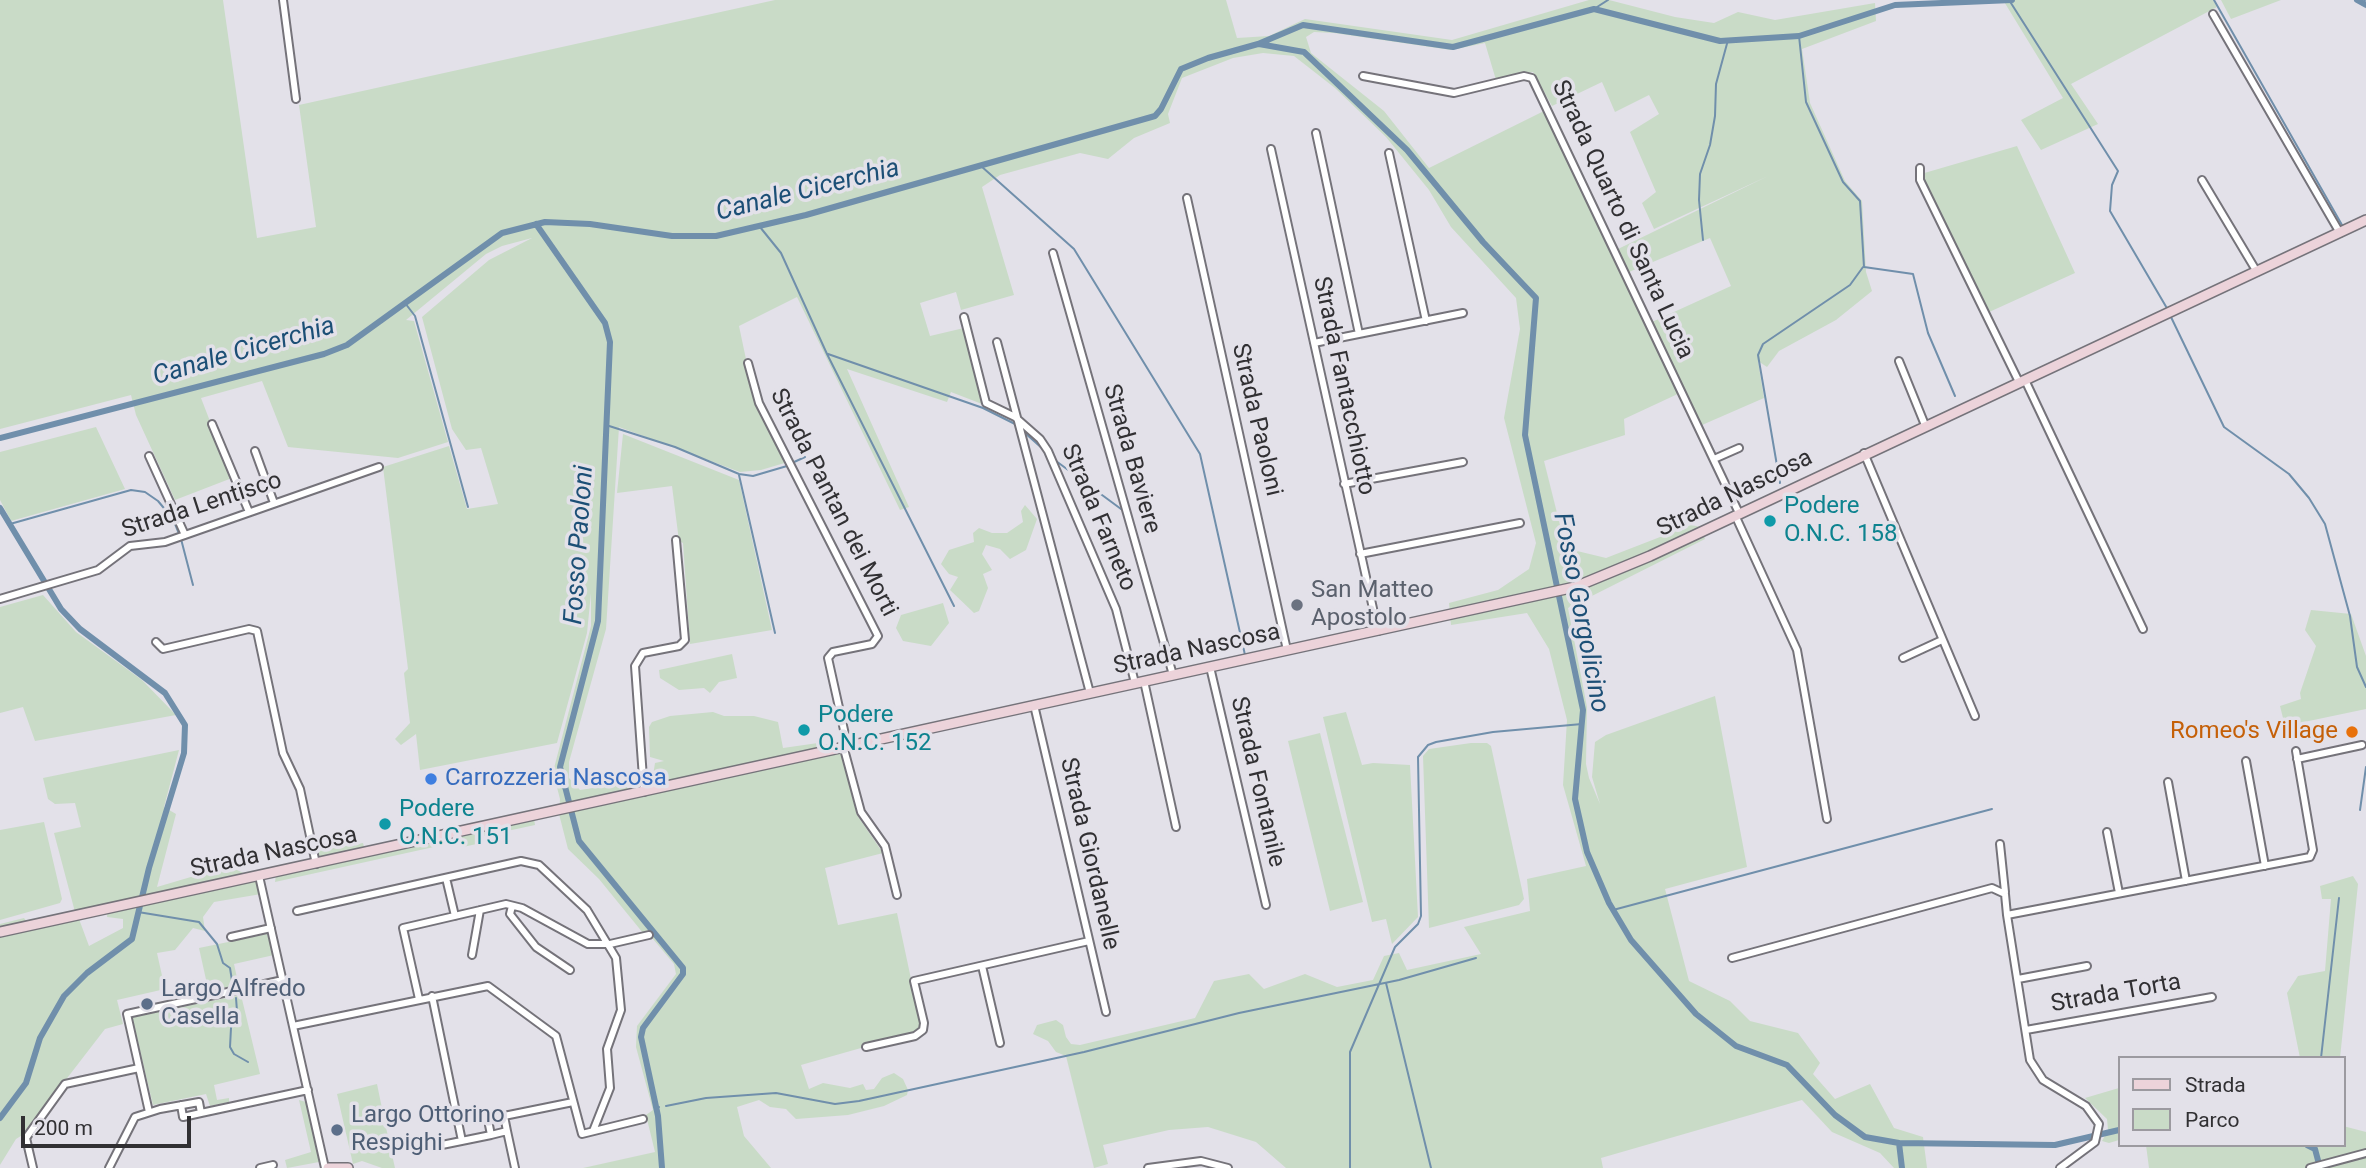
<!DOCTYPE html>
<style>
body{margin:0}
#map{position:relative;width:2366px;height:1168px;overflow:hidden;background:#e3e1e9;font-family:Roboto,sans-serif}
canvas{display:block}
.legend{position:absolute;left:2118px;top:1056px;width:228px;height:91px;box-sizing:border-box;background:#e3e1e9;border:2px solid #9c9aa0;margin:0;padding:9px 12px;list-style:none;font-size:21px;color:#313033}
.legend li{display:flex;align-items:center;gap:14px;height:35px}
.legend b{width:35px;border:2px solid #9c9aa0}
.scale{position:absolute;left:21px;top:1116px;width:170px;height:32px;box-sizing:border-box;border:4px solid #313033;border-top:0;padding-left:9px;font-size:21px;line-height:24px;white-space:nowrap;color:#313033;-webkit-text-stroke:5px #e3e1e9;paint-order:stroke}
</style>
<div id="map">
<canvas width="2366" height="1168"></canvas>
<ul class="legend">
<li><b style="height:9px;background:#ecd3da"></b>Strada</li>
<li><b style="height:19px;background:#c9dbc7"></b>Parco</li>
</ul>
<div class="scale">200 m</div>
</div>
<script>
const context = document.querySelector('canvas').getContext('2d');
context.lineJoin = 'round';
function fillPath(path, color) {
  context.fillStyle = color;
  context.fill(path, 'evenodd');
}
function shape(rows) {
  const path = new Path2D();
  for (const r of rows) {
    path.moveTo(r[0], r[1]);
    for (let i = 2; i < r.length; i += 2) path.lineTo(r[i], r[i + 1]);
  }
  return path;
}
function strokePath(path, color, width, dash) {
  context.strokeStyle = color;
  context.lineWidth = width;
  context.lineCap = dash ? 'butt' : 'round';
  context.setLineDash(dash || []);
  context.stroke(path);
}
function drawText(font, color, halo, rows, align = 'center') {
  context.font = font + ' Roboto,sans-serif';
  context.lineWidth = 7;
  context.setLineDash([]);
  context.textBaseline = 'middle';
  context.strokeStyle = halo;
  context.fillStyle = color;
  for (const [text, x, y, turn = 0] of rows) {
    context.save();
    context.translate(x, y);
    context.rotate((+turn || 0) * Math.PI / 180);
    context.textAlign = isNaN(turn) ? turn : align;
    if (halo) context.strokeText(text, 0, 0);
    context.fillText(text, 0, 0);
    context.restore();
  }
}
const green = shape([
 [0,0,223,0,257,238,316,227,299,105,775,0,1226,0,1237,38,1269,36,1305,19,1452,40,1589,0,1609,0,1675,17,1714,23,1738,12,1775,20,1875,3,1876,21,1802,49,1810,103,1845,181,1862,201,1866,272,1872,291,1836,320,1779,351,1767,367,1758,361,1764,398,1702,425,1652,322,1731,286,1710,238,1629,272,1618,249,1768,176,1654,229,1642,203,1656,192,1630,132,1659,114,1649,95,1615,112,1602,82,1552,106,1533,72,1496,80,1485,43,1451,50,1334,33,1314,32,1306,37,1311,53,1384,111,1429,168,1548,109,1682,392,1624,419,1625,435,1544,461,1563,537,1573,550,1606,558,1691,525,1701,527,1705,539,1568,608,1587,707,1586,764,1589,778,1600,804,1592,777,1595,742,1606,735,1715,696,1747,867,1665,889,1689,981,1730,1001,1750,1021,1798,1033,1820,1063,1813,1074,1835,1099,1870,1084,1894,1128,1923,1137,1927,1168,1894,1168,1880,1153,1832,1132,1802,1100,1601,1158,1603,1168,1286,1168,1256,1142,1208,1127,1169,1130,1103,1145,1108,1164,1094,1168,1066,1056,1056,1052,1048,1041,1033,1034,1037,1025,1056,1020,1063,1025,1066,1037,1071,1044,1080,1045,1195,1018,1214,981,1249,974,1264,989,1305,974,1337,987,1373,980,1384,956,1399,953,1407,970,1481,954,1464,927,1530,911,1527,879,1586,866,1563,785,1567,720,1549,649,1527,613,1451,625,1449,603,1498,590,1529,569,1536,543,1504,418,1520,329,1516,298,1451,227,1429,190,1386,137,1335,88,1294,56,1263,53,1233,58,1182,78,1168,114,1170,123,1134,138,1108,159,1080,153,1000,175,982,187,1014,295,961,310,956,292,920,303,930,336,964,328,982,404,951,392,947,402,847,369,909,507,900,510,797,297,739,326,755,402,788,462,761,470,740,472,619,427,606,629,569,762,569,778,580,790,624,783,634,798,650,794,655,763,664,761,650,757,649,727,652,722,670,716,713,712,724,716,754,716,778,722,783,748,818,743,828,755,841,753,857,815,883,853,825,868,838,925,897,913,921,1026,914,1033,801,1065,809,1089,823,1083,850,1088,863,1084,866,1090,874,1089,882,1078,894,1073,903,1079,908,1090,907,1095,884,1106,848,1115,796,1119,786,1109,770,1107,759,1100,737,1107,744,1136,771,1168,583,1168,655,1152,646,1115,653,1110,636,1047,637,1026,676,974,674,964,653,939,650,939,648,932,643,933,599,879,568,849,559,814,560,799,553,772,591,626,591,593,587,633,557,743,420,770,416,734,401,745,395,739,410,723,404,673,408,669,383,467,449,446,467,509,498,504,481,448,466,450,452,429,422,317,489,260,532,238,502,246,486,254,406,320,414,321,448,442,398,458,288,447,262,381,201,398,232,478,175,500,136,415,131,395,0,429],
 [2003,0,2213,0,2217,7,2071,84,2098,124,2041,150,2021,120,2063,98],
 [2221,0,2281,0,2231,19],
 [2017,146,2075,273,1987,313,1921,174],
 [96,427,125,489,11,521,0,500,0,452],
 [623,434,739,480,772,630,690,644,683,543,679,541,672,486,617,493],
 [1025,505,1037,519,1026,550,1010,559,1000,549,986,545,982,554,992,570,983,574,988,588,979,611,974,613,950,590,958,577,949,574,941,564,949,550,974,542,973,533,979,528,992,533,1007,533,1023,522,1021,511],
 [43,595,76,632,142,680,176,715,35,741,23,707,0,713,0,607],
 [943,603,949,623,931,646,903,641,896,628,901,615],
 [2311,610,2351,614,2366,656,2366,709,2285,726,2280,706,2301,699,2300,693,2316,646,2305,630],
 [732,654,737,678,719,682,710,693,704,688,679,690,660,678,659,670],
 [1346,712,1362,765,1373,763,1410,765,1418,917,1392,944,1386,919,1372,922,1323,717],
 [1320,733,1363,902,1330,911,1288,741],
 [1471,743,1487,743,1491,746,1524,899,1519,905,1429,928,1423,756,1429,749],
 [179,750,164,807,176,814,157,887,228,866,257,879,261,894,214,902,203,917,205,931,193,928,175,950,157,953,165,989,117,1000,123,1024,105,1029,24,1134,16,1139,0,1165,0,924,24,918,32,929,79,919,89,946,123,928,123,919,107,917,108,905,75,912,54,833,81,827,75,803,55,804,48,799,43,778],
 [534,818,535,825,484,836,481,843,463,847,461,841,275,882,276,875,312,867,316,851,363,843,366,854],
 [44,822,62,899,60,903,0,920,0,830],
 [2353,876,2358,884,2340,1058,2300,1058,2287,993,2298,976,2325,971,2331,899,2322,899,2320,886],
 [267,934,274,955,234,964,239,987,209,993,199,948],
 [241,995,260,1074,214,1085,217,1100,229,1098,229,1102,210,1106,206,1094,153,1105,132,1017],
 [377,1084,385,1123,395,1168,382,1168,362,1161,353,1164,337,1094],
 [2119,1088,2119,1140,2109,1143,2102,1141,2108,1130,2107,1119,2085,1098],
 [299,1100,306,1102,319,1162,287,1168,285,1160,311,1152],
 [2343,1126,2366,1132,2366,1168,2149,1168,2146,1145,2343,1145]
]);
const stream = shape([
 [2009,0,2118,171,2112,185,2110,211,2168,310],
 [2214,0,2342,225],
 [2363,3,2365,0],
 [1594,9,1608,0],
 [1799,36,1806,102,1843,182,1860,201,1864,267,1913,274,1928,333,1955,396],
 [981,166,1074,249,1200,454,1245,655],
 [760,227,781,253,827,354,954,606],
 [1703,240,1699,200,1700,174,1710,145,1715,116,1716,84,1728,40],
 [405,303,415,316,468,507],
 [2170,315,2224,427,2289,474,2309,498,2325,524,2350,616,2357,667,2366,687],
 [828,354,983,408,1015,424],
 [606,425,675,447,739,474,753,476,787,466],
 [1025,433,1044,450],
 [1056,461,1121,509],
 [792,463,805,457],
 [739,475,775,633],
 [1780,483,1758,355,1763,344,1850,285,1863,267],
 [10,524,131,490,145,492,158,501,173,519,179,534],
 [181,539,193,585],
 [2360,810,2366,767],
 [1613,910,1992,809],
 [138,912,199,922,217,944,223,963,230,968,233,987],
 [1386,983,1431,1168],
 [236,998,237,1011,231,1028,230,1047,234,1054,248,1062],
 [2321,1058,2339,898],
 [666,1106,706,1098,776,1093,835,1104,859,1101,1084,1052,1239,1013,1399,980,1476,958],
 [657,1108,659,1107],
 [2315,1149,2315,1145],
 [1350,1168,1350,1052,1395,947,1418,924,1421,916,1418,757,1428,745,1436,742,1493,732,1582,724]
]);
const canal = shape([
 [2357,0,2366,5],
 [1259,44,1304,52,1407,150,1483,242,1536,298,1525,435,1583,710,1575,799,1587,852,1609,903,1631,940,1696,1014,1736,1046,1787,1065,1835,1115,1865,1137,1899,1143,1902,1168],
 [536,224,605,323,610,342,598,621,560,767,579,841,683,968,683,974,643,1028,641,1037,658,1116,662,1168],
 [0,438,324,354,347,345,502,233,545,222,590,224,672,236,716,236,806,215,1155,116,1161,109,1181,69,1208,58,1258,44,1303,25,1453,47,1594,9,1720,41,1799,36,1895,5,2012,0],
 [0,508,61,609,80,629,165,693,185,725,184,753,149,868,132,939,87,973,64,996,40,1038,26,1083,0,1118],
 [1899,1143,2055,1145,2119,1130],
 [2307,1145,2315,1149,2320,1168]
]);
const street = shape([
 [283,0,296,99],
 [2213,14,2340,233],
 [1363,76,1454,93,1524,76,1532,78,1739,513],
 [1316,133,1359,334],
 [1271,149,1378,631],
 [1389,153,1426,321],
 [1920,168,1920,180,2019,382],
 [2202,180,2257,272],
 [1187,198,1287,650],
 [1053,253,1173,675],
 [964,317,986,403,1015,417,1040,439,1048,451,1116,609,1135,683],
 [997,342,1090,693],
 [1314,343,1463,313],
 [1899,361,1925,425],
 [748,363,759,403,878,636,872,644,833,652,828,658,848,748],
 [2025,380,2143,629],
 [212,424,249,512],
 [255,451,274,503],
 [1864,453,1975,716],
 [149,456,185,535],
 [1714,459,1739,448],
 [1344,484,1463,462],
 [1735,515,1797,650,1827,819],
 [1360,554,1520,523],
 [0,599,98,570,130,546,165,542,379,467],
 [156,642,163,649,249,629,257,631,283,753,300,789,316,864],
 [1903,658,1942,640],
 [1210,667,1266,905],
 [1144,681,1176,827],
 [1034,705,1106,1012],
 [844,749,861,812,885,846,897,895],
 [2297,759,2362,745],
 [2246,761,2265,866],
 [2168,782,2186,881],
 [644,792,635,666,643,653,679,646,685,640,676,540],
 [2107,832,2119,893],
 [2000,844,2005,892],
 [259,876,325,1168],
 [446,878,455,916],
 [512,906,510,914,536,947,570,970],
 [297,911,521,861,539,865,587,910,616,958,621,1010,607,1049,610,1088,593,1131],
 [231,937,271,928],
 [472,955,480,910],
 [1732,958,1992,888,2005,894,2007,915],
 [982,966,1000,1043],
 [2018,979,2087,966],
 [432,996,462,1141],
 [419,999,403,928,506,904,522,908,588,944,610,944,649,935],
 [293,1026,488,986,556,1036,582,1134,643,1119],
 [2026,1030,2212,997],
 [866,1047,915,1036,923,1030,924,1023,914,981,1089,941],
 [149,1112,127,1014,283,980],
 [201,1113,308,1090],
 [504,1116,507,1131,491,1135,488,1120,504,1116,573,1102],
 [507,1131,515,1168],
 [432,1147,491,1135],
 [33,1168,26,1138,65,1084,139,1068],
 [109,1168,135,1117,160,1109,199,1102,201,1113,183,1117,181,1105],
 [260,1168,273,1165],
 [1148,1168,1201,1161,1228,1168],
 [2060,1168,2095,1142,2099,1124,2086,1106,2043,1080,2030,1060,2007,915,2310,857,2313,850,2296,751],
 [2310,1168,2366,1153]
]);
const secondary = shape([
 [0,932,1575,587,1650,556,2366,220],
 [328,1168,348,1168]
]);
const markers = [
 [1770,521,7,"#0f9aa8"],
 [1297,605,7,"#6b7280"],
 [804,730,7,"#0f9aa8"],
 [2352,732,7,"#e8710a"],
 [431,779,7,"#3f7fe0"],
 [385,824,7,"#0f9aa8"],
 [147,1004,7,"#5c6f8a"],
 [337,1130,7,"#5c6f8a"]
];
const streetNames = [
 ["Strada Quarto di Santa Lucia",1622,220,65],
 ["Strada Fantacchiotto",1343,386,78],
 ["Strada Paoloni",1256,420,77],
 ["Strada Baviere",1131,459,74],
 ["Strada Nascosa",1735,494,-26],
 ["Strada Pantan dei Morti",833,503,63],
 ["Strada Lentisco",202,506,-18],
 ["Strada Farneto",1098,518,67],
 ["Strada Nascosa",1197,650,-12],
 ["Strada Fontanile",1257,782,77],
 ["Strada Nascosa",274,853,-12],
 ["Strada Giordanelle",1089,854,77],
 ["Strada Torta",2116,994,-10]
];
const cultureNames = [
 ["Podere",1784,507],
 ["O.N.C. 158",1784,535],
 ["Podere",818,716],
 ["O.N.C. 152",818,744],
 ["Podere",399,810],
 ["O.N.C. 151",399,838]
];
const worshipNames = [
 ["San Matteo",1311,591],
 ["Apostolo",1311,619]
];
const foodNames = [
 ["Romeo's Village",2338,732]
];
const shopNames = [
 ["Carrozzeria Nascosa",445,779]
];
const serviceNames = [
 ["Largo Alfredo",161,990],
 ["Casella",161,1018],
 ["Largo Ottorino",351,1116],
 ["Respighi",351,1144]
];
const waterNames = [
 ["Canale Cicerchia",808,191,-14],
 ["Canale Cicerchia",244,352,-16],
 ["Fosso Paoloni",580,545,-86],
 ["Fosso Gorgolicino",1580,613,79]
];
fillPath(green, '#c9dbc7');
strokePath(stream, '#708fab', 2);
strokePath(canal, '#708fab', 6);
strokePath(street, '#75737a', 10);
strokePath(secondary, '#75737a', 12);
strokePath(street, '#fff', 6);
strokePath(secondary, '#ecd3da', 9);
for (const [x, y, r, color] of markers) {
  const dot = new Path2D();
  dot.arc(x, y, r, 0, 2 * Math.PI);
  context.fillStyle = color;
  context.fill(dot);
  strokePath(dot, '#e3e1e9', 2.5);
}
drawText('24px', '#313033', '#e3e1e9', streetNames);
drawText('24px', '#0d838f', '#e3e1e9', cultureNames, 'left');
drawText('24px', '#5b616d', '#e3e1e9', worshipNames, 'left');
drawText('24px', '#c56008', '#e3e1e9', foodNames, 'right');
drawText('24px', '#366cbe', '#e3e1e9', shopNames, 'left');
drawText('24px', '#4e5e75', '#e3e1e9', serviceNames, 'left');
drawText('italic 26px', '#1c4f76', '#e3e1e9', waterNames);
</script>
